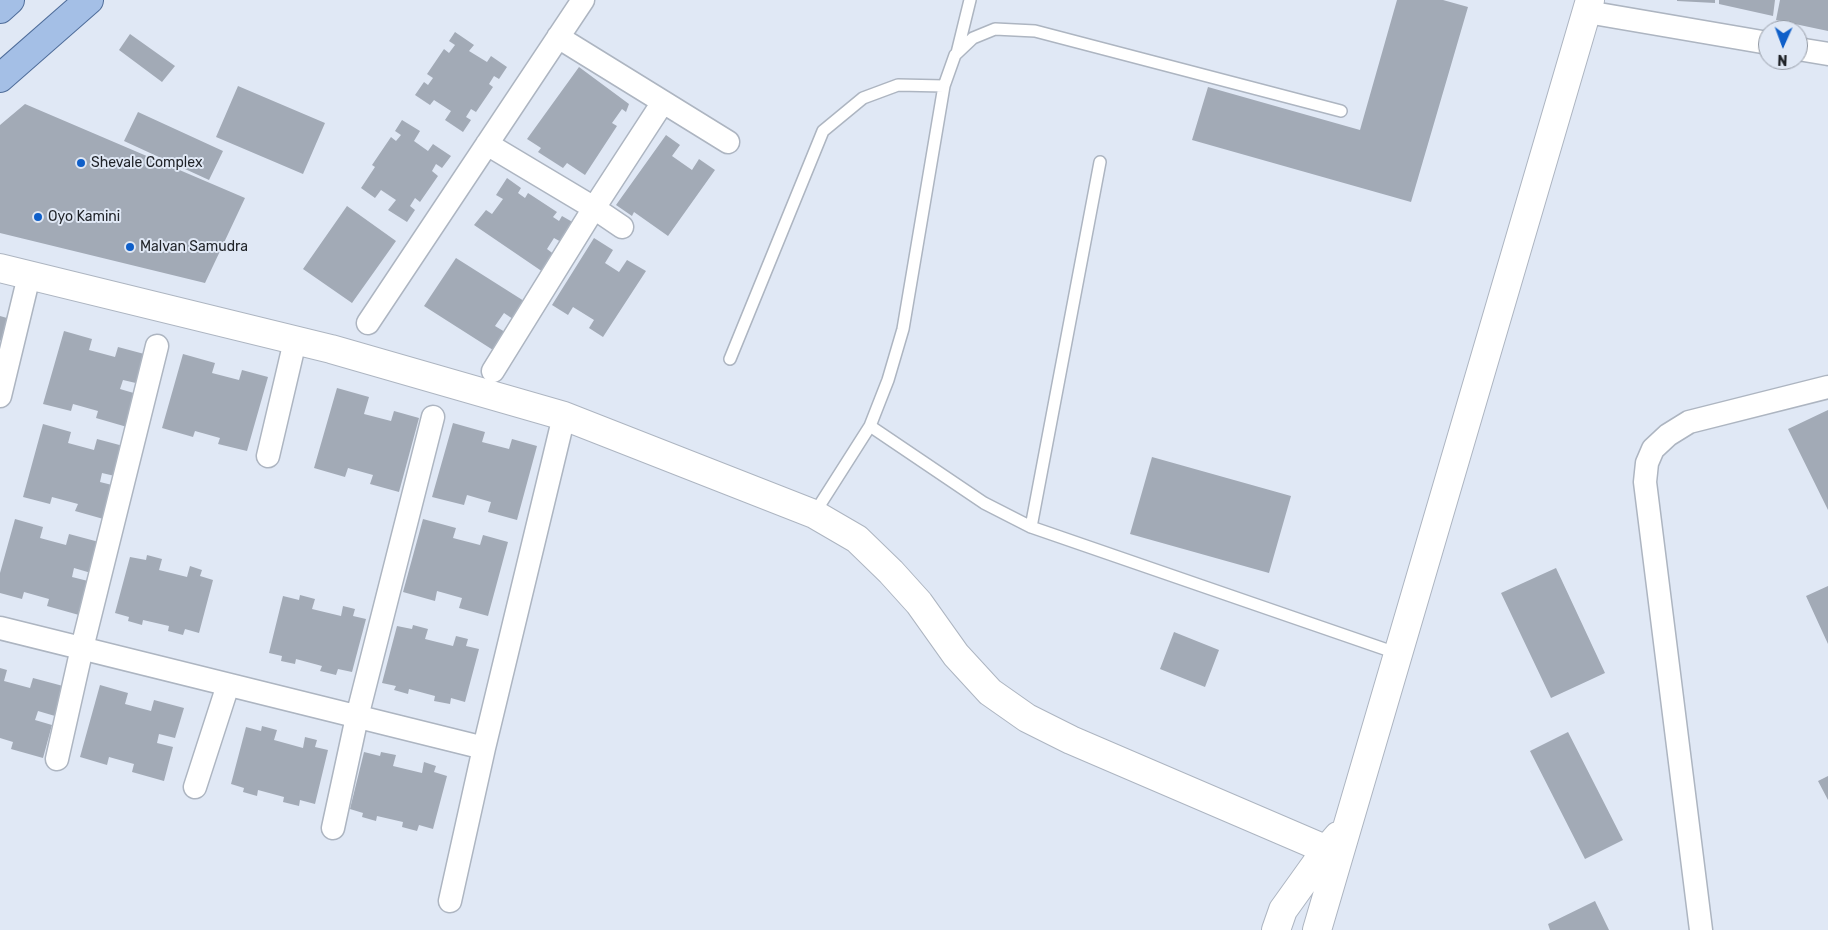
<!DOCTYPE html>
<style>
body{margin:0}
#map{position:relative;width:1828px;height:930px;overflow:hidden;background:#e0e8f5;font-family:Rubik,sans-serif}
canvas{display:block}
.north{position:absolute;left:1758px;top:20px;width:50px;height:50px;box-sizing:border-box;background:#e0e8f5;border:1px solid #9399a3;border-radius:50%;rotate:182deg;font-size:14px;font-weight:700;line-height:20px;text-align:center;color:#1f2227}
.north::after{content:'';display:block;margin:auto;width:18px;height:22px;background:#0f5fc9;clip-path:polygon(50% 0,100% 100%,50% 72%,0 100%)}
</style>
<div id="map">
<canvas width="1828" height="930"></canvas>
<div class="north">N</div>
</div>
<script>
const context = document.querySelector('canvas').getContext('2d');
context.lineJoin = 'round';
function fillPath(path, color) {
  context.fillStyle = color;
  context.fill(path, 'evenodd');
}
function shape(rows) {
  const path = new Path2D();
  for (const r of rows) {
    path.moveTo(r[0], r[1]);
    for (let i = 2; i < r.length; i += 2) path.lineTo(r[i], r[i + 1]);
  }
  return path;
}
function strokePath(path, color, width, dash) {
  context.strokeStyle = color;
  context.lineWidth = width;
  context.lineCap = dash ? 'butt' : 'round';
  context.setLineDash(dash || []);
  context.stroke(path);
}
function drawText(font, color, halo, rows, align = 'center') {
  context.font = font + ' Rubik,sans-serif';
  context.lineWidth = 4;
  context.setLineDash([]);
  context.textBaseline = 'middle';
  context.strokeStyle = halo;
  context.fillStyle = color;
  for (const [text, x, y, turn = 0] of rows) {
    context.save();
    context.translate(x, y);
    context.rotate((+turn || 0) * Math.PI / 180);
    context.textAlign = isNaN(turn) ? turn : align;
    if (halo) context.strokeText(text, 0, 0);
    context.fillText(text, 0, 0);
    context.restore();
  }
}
const building = shape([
 [1397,0,1443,0,1468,7,1411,202,1192,140,1208,87,1360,130],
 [1677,0,1715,0,1715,3,1677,1],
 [1719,0,1775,0,1773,16,1719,4],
 [1780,0,1828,0,1828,31,1776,20],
 [455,32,474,45,469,51,487,62,491,56,507,67,499,79,494,76,489,84,493,87,476,112,471,109,466,117,471,120,463,132,445,120,451,111,434,100,430,105,415,95,424,82,428,85,433,78,427,74,444,49,449,53,455,45,449,41],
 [130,34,175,66,162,82,119,50],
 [579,67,629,104,626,112,622,109,612,123,617,126,585,175,567,163,563,168,538,152,541,148,527,139],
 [238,86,325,123,303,174,216,137],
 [25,104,245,198,205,283,0,233,0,125],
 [138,112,223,151,209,180,124,141],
 [402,120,420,131,414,141,428,151,433,144,451,156,442,168,436,164,432,171,438,176,420,202,415,198,410,206,415,210,407,222,388,210,396,200,381,190,375,198,361,188,375,167,372,165,391,137,396,141,401,135,395,131],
 [666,135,680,145,672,156,692,170,699,159,715,170,668,236,634,212,632,216,616,205],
 [507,178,521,188,518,193,525,198,528,193,557,212,553,217,559,221,562,216,576,224,563,243,554,238,547,249,555,255,543,272,474,225,486,210,492,214,503,199,496,195],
 [347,206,396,241,352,303,303,269],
 [594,238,613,250,605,263,619,272,627,260,646,271,603,337,589,328,594,320,573,307,568,315,552,305],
 [456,258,524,301,513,319,504,313,495,326,505,332,493,350,424,306],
 [0,316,7,318,1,341,0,340],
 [64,331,92,339,89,350,115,357,118,347,148,355,140,384,123,380,120,389,137,394,127,427,96,418,98,411,73,404,71,411,43,404],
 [183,354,215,363,212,373,239,380,242,370,268,377,247,451,218,444,220,438,195,431,193,437,162,428],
 [337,388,369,397,364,414,391,421,394,411,419,418,399,492,370,484,373,475,348,468,345,477,314,468],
 [1828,410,1828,510,1788,429],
 [453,423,485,432,482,442,509,449,512,439,537,446,517,520,488,512,491,502,467,495,464,505,432,497],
 [43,424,71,432,68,443,94,450,97,439,127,447,119,477,102,473,100,482,116,486,107,520,75,511,78,504,52,497,50,504,23,497],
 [1152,457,1291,496,1269,573,1130,534],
 [15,519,43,527,40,538,66,545,69,534,99,542,91,573,74,568,72,577,88,581,79,615,47,606,49,599,24,592,22,599,0,593,0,573],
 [423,519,456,528,453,538,480,545,483,535,508,542,488,616,459,608,462,598,437,591,435,601,403,592],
 [147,555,162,559,159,570,187,577,190,566,202,570,200,576,213,580,199,633,185,629,183,635,168,631,169,626,143,620,142,625,128,621,129,617,115,613,130,557,146,560],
 [1556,568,1605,673,1551,698,1501,593],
 [1828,586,1828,644,1806,596],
 [300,595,315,599,312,609,341,616,343,606,355,609,353,616,366,619,352,672,338,669,336,675,320,671,322,666,296,659,295,664,281,661,282,656,269,653,283,596,299,600],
 [413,625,428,629,425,639,453,646,456,636,468,639,466,646,479,649,465,702,451,698,450,704,434,701,435,696,409,689,408,694,394,690,396,686,382,683,397,626,412,629],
 [1174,632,1219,650,1205,687,1160,669],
 [0,668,7,670,4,681,30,688,33,678,63,686,55,716,38,711,35,720,52,725,43,758,11,749,13,742,0,738],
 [100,685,128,693,125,704,151,711,154,700,184,708,175,738,159,734,157,743,173,747,164,781,132,772,134,764,109,757,107,765,80,757],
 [262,726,277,730,274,740,303,748,305,737,317,740,315,747,328,750,315,804,300,800,299,806,283,802,284,797,258,790,257,796,243,792,244,788,231,784,246,727,261,731],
 [1568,732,1623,840,1585,859,1530,751],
 [364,752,380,756,381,752,396,755,393,766,422,773,424,762,436,766,434,772,447,776,433,829,419,825,417,831,402,827,403,822,377,816,376,821,362,817,363,813,350,809],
 [1828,776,1828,800,1818,781],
 [1595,901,1609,930,1550,930,1548,924]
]);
const lane = shape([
 [957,53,970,0],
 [730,359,823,131,863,98,898,85,944,86],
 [870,426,984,503,1031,527,1399,654],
 [814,514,870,426,888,380,903,329,944,86,955,55,973,38,995,29,1035,31,1341,111],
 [1031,527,1100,162]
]);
const street = shape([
 [1587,12,1768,43],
 [558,37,728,142],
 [1798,49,1828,54],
 [487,144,594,208,622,227],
 [368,323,583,0],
 [493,371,594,208,663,102],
 [0,396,29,276],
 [268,456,295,341],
 [0,628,484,748],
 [57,759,82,648,157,346],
 [195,787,228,685],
 [333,828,357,717,433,417],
 [450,901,484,748,564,416],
 [1701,930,1645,482,1647,463,1653,449,1668,435,1689,422,1828,387]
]);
const secondary = shape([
 [0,268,331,349,564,416,814,514,857,539,891,572,919,603,956,655,990,692,1027,718,1071,740,1339,855],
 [1276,930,1283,910,1326,850,1338,836],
 [1317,930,1590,0]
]);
const primary = shape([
 [0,9,10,0],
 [0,78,89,0]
]);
const markers = [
 [81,163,5,"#0f5fc9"],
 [38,217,5,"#0f5fc9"],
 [130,247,5,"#0f5fc9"]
];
const poiNames = [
 ["Shevale Complex",91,163],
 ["Oyo Kamini",48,217],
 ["Malvan Samudra",140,247]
];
fillPath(building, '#a2aab6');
strokePath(lane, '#adb5c1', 14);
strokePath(street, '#adb5c1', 25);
strokePath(secondary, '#adb5c1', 30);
strokePath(primary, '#4e6c99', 30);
strokePath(lane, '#fff', 11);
strokePath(street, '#fff', 22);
strokePath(secondary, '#fff', 28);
strokePath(primary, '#a4bfe6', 28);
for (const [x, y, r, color] of markers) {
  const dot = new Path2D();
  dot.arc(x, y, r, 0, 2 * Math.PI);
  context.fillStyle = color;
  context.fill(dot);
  strokePath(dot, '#e0e8f5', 2);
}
drawText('14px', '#1f2227', '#e0e8f5', poiNames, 'left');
</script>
